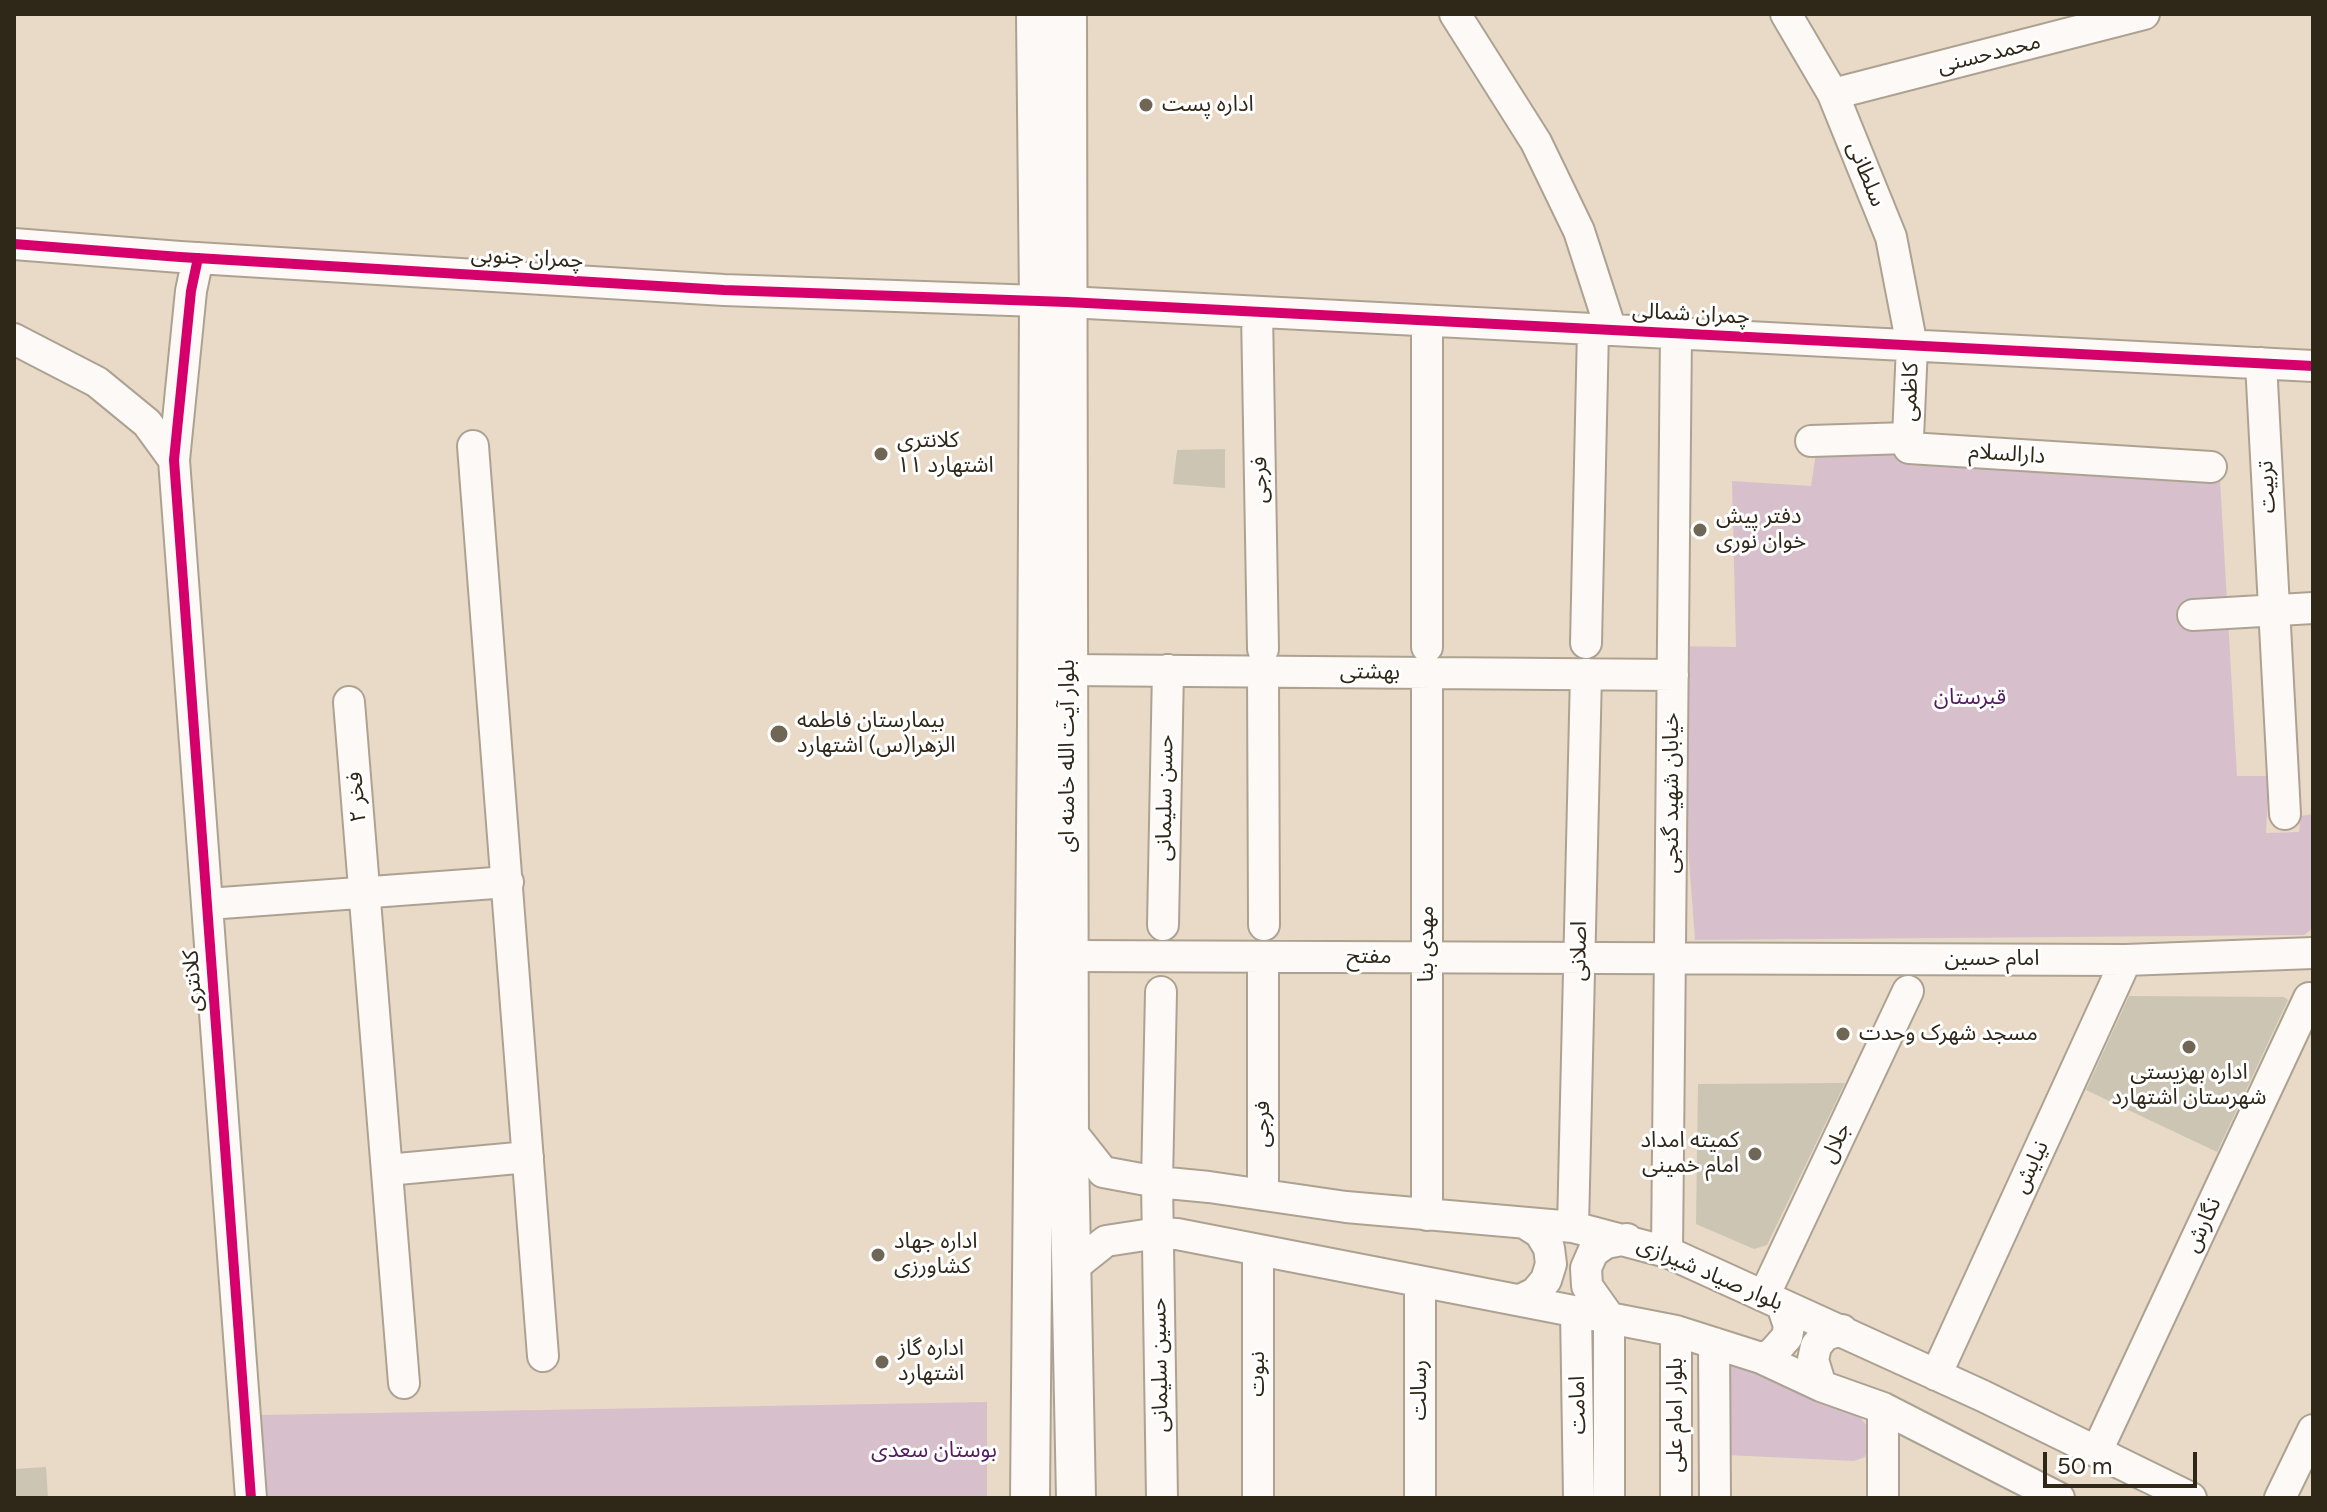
<!DOCTYPE html>
<meta charset="utf-8">
<style>
body{margin:0}
#map{position:relative;width:2327px;height:1512px;overflow:hidden;background:#e8dac6;font-family:Figtree,sans-serif}
canvas{display:block}
.frame{position:absolute;inset:0;border:16px solid #2f2718;pointer-events:none}
.scale{position:absolute;left:2043px;top:1452px;width:154px;height:36px;box-sizing:border-box;border:4px solid #2f2718;border-top:0;padding-left:10px;font-size:24px;line-height:28px;white-space:nowrap;color:#2f2718;-webkit-text-stroke:6px #fff;paint-order:stroke}
</style>
<div id="map">
<canvas width="2327" height="1512"></canvas>
<div class="frame"></div>
<div class="scale">50 m</div>
</div>
<script>
const context = document.querySelector('canvas').getContext('2d');
context.lineJoin = 'round';
function fillPath(path, color) {
  context.fillStyle = color;
  context.fill(path, 'evenodd');
}
function shape(rows) {
  const path = new Path2D();
  for (const r of rows) {
    path.moveTo(r[0], r[1]);
    for (let i = 2; i < r.length; i += 2) path.lineTo(r[i], r[i + 1]);
  }
  return path;
}
function strokePath(path, color, width, dash) {
  context.strokeStyle = color;
  context.lineWidth = width;
  context.lineCap = dash ? 'butt' : 'round';
  context.setLineDash(dash || []);
  context.stroke(path);
}
function drawText(font, color, halo, rows, align = 'center') {
  context.font = font + ' Figtree,"Noto Sans Arabic",sans-serif';
  context.lineWidth = 6;
  context.setLineDash([]);
  context.textBaseline = 'middle';
  context.strokeStyle = halo;
  context.fillStyle = color;
  for (const [text, x, y, turn = 0] of rows) {
    context.save();
    context.translate(x, y);
    context.rotate((+turn || 0) * Math.PI / 180);
    context.textAlign = isNaN(turn) ? turn : align;
    if (halo) context.strokeText(text, 0, 0);
    context.fillText(text, 0, 0);
    context.restore();
  }
}
const green = shape([
 [1896,451,2220,479,2237,776,2269,776,2266,833,2299,832,2301,816,2313,814,2313,928,2304,935,1695,940,1673,646,1736,647,1732,481,1811,486,1816,453],
 [1741,1356,1859,1416,1868,1427,1869,1444,1865,1457,1854,1461,1726,1455,1728,1365],
 [987,1402,987,1498,263,1498,260,1415]
]);
const building = shape([
 [1225,449,1225,488,1173,484,1177,450],
 [2129,996,2284,997,2288,1000,2217,1152,2086,1090],
 [1845,1083,1767,1245,1754,1249,1696,1224,1698,1084],
 [46,1467,48,1498,14,1498,14,1469]
]);
const minor = shape([
 [1455,14,1536,142,1579,231,1611,330],
 [1786,14,1833,94,1891,237,1912,346,1908,438],
 [1833,94,2144,14],
 [14,244,180,257,724,290,1067,302,2313,366],
 [198,258,191,291,174,460,251,1498],
 [1257,312,1263,649],
 [14,339,97,382,147,423,174,460],
 [2261,363,2285,814],
 [1811,441,1908,438,1909,448,2211,467],
 [473,446,543,1356],
 [2193,615,2313,608],
 [1586,643,1593,329],
 [1427,647,1427,321],
 [1068,670,1673,675],
 [1263,671,1264,925],
 [1427,673,1427,1215],
 [349,702,404,1383],
 [208,904,508,882],
 [1163,925,1168,670],
 [1069,956,2126,960,2313,953],
 [1263,957,1263,1195],
 [1161,992,1157,1182,1162,1498],
 [1069,1129,1103,1172,1157,1182,1209,1187,1346,1207,1573,1227,1667,1252,1983,1396,2191,1498],
 [387,1170,528,1157],
 [1573,1227,1586,674],
 [1667,1252,1676,333],
 [1072,1268,1106,1241,1158,1233,1177,1234,1676,1331,1761,1358,1821,1386,1883,1408,2059,1498],
 [1420,1282,1420,1498],
 [1764,1296,1908,991],
 [1520,1300,1535,1293,1546,1280,1551,1264,1549,1248,1540,1233,1526,1224],
 [1576,1311,1579,1498],
 [1714,1343,1715,1498],
 [1761,1358,1772,1354,1787,1337,1789,1326,1782,1305],
 [1936,1375,2126,960],
 [1821,1386,1813,1360,1816,1346,1825,1335,1842,1330],
 [2097,1451,2309,998],
 [1258,1498,1258,1250],
 [1609,1498,1609,1317,1587,1286,1586,1268,1593,1252,1606,1243,1627,1239],
 [1676,1498,1676,1331],
 [1883,1498,1883,1408],
 [2280,1498,2313,1430]
]);
const major = shape([
 [1067,14,1069,1155,1076,1498],
 [1030,1498,1037,724,1039,302,1036,14]
]);
const cycleway = shape([
 [14,244,180,257,724,290,1067,302,2313,366],
 [198,258,191,291,174,460,251,1498]
]);
const markers = [
 [1146,105,8,"#706655"],
 [881,454,8,"#706655"],
 [1700,530,8,"#706655"],
 [779,734,10,"#706655"],
 [1843,1034,8,"#706655"],
 [2189,1047,8,"#706655"],
 [1755,1154,8,"#706655"],
 [878,1255,8,"#706655"],
 [882,1362,8,"#706655"]
];
const streetNames = [
 ["محمدحسنی",1989,54,-14],
 ["سلطانی",1866,174,68],
 ["چمران جنوبی",527,258,3],
 ["چمران شمالی",1691,314,3],
 ["کاظمی",1910,392,-88],
 ["دارالسلام",2007,454,4],
 ["فرجی",1260,480,-91],
 ["تربیت",2267,487,-93],
 ["بهشتی",1370,672,1],
 ["بلوار آیت الله خامنه ای",1068,756,-90],
 ["خیابان شهید گنجی",1672,793,-90],
 ["فخر ۲",357,797,-95],
 ["حسن سلیمانی",1165,798,-89],
 ["مهدی بنا",1427,944,-90],
 ["اصلانی",1579,951,-89],
 ["مفتح",1369,957],
 ["امام حسین",1992,959],
 ["کلانتری",193,981,-94],
 ["فرجی",1263,1124,-90],
 ["جلال",1836,1143,-65],
 ["نیایش",2031,1167,-65],
 ["نگارش",2203,1225,-65],
 ["بلوار صیاد شیرازی",1710,1274,23],
 ["حسین سلیمانی",1160,1365,-91],
 ["نبوت",1258,1374,-90],
 ["رسالت",1420,1390,-90],
 ["امامت",1578,1405,-91],
 ["بلوار امام علی",1676,1415,-90]
];
const poiNames = [
 ["اداره پست",1162,105],
 ["کلانتری",897,441],
 ["۱۱ اشتهارد",897,466],
 ["دفتر پیش",1716,517],
 ["خوان نوری",1716,542],
 ["بیمارستان فاطمه",797,721],
 ["الزهرا(س) اشتهارد",797,746],
 ["مسجد شهرک وحدت",1859,1034],
 ["اداره بهزیستی",2189,1073,"center"],
 ["شهرستان اشتهارد",2189,1098,"center"],
 ["کمیته امداد",1739,1141,"right"],
 ["امام خمینی",1739,1166,"right"],
 ["اداره جهاد",894,1242],
 ["کشاورزی",894,1267],
 ["اداره گاز",898,1349],
 ["اشتهارد",898,1374]
];
const parkNames = [
 ["قبرستان",1970,698],
 ["بوستان سعدی",934,1451]
];
fillPath(green, '#d7c0cc');
fillPath(building, '#ccc5b4');
strokePath(minor, '#ada292', 34);
strokePath(major, '#ada292', 42);
strokePath(minor, '#fcf9f6', 30);
strokePath(major, '#fcf9f6', 38);
strokePath(cycleway, '#d6006c', 10);
for (const [x, y, r, color] of markers) {
  const dot = new Path2D();
  dot.arc(x, y, r, 0, 2 * Math.PI);
  context.fillStyle = color;
  context.fill(dot);
  strokePath(dot, '#fff', 3);
}
drawText('22px', '#2f2718', '#fff', streetNames);
drawText('22px', '#2f2718', '#fff', poiNames, 'left');
drawText('22px', '#531b60', '#fff', parkNames);
</script>
